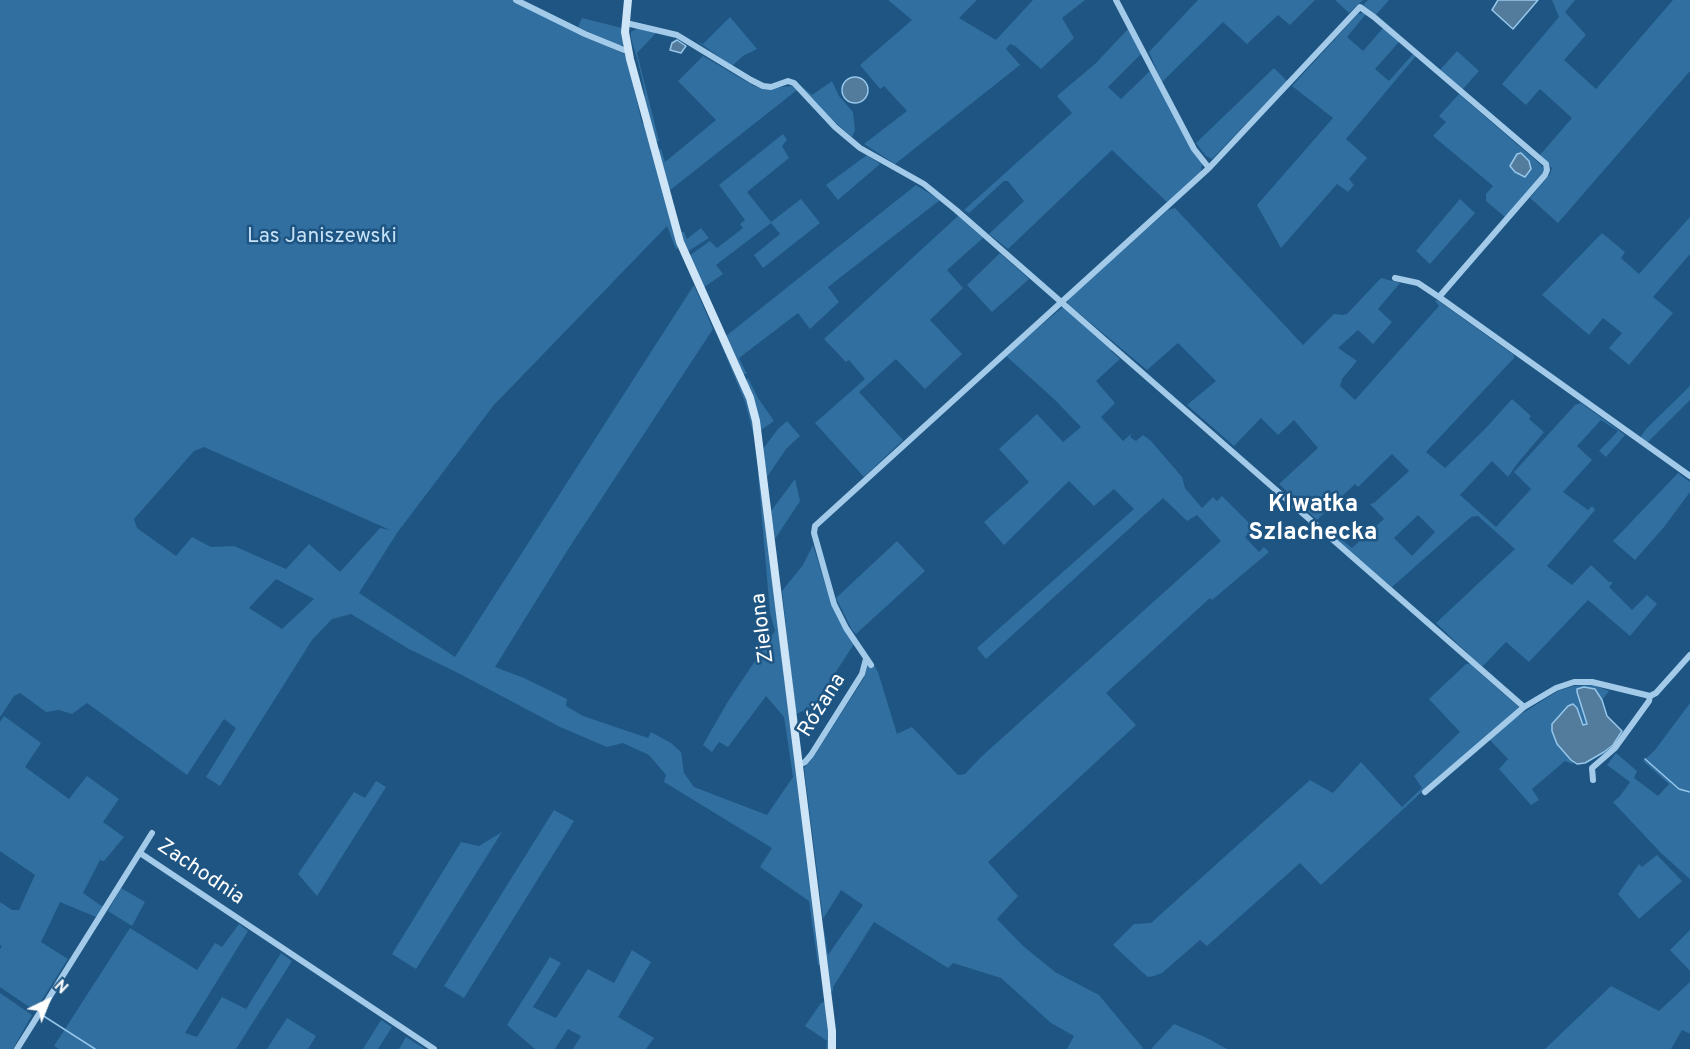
<!DOCTYPE html>
<meta charset="utf-8">
<style>
body{margin:0}
#map{position:relative;width:1690px;height:1049px;overflow:hidden;background:#1e5582;font-family:Overpass,sans-serif}
canvas{display:block}
.north{position:absolute;left:18px;top:971px;width:60px;height:60px;-webkit-text-stroke:4px #1e5582;paint-order:stroke;rotate:43deg;font-size:16px;font-weight:700;line-height:24px;text-align:center;color:#fff}
.north::after{content:'';display:block;margin:auto;width:21px;height:27px;background:#fff;clip-path:polygon(50% 0,100% 100%,50% 72%,0 100%)}
</style>
<div id="map">
<canvas width="1690" height="1049"></canvas>
<div class="north">N</div>
</div>
<script>
const context = document.querySelector('canvas').getContext('2d');
context.lineJoin = 'round';
function fillPath(path, color) {
  context.fillStyle = color;
  context.fill(path, 'evenodd');
}
function shape(rows) {
  const path = new Path2D();
  for (const r of rows) {
    if (r.length === 3) {
      path.moveTo(r[0] + r[2], r[1]);
      path.arc(r[0], r[1], r[2], 0, 2 * Math.PI);
      continue;
    }
    path.moveTo(r[0], r[1]);
    for (let i = 2; i < r.length; i += 2) path.lineTo(r[i], r[i + 1]);
  }
  return path;
}
function strokePath(path, color, width, dash) {
  context.strokeStyle = color;
  context.lineWidth = width;
  context.lineCap = dash ? 'butt' : 'round';
  context.setLineDash(dash || []);
  context.stroke(path);
}
function drawText(font, color, halo, rows, align = 'center') {
  context.font = font + ' Overpass,sans-serif';
  context.lineWidth = 5;
  context.setLineDash([]);
  context.textBaseline = 'middle';
  context.strokeStyle = halo;
  context.fillStyle = color;
  for (const [text, x, y, turn = 0] of rows) {
    context.save();
    context.translate(x, y);
    context.rotate((+turn || 0) * Math.PI / 180);
    context.textAlign = isNaN(turn) ? turn : align;
    if (halo) context.strokeText(text, 0, 0);
    context.fillText(text, 0, 0);
    context.restore();
  }
}
const green = shape([
 [0,0,513,0,626,55,642,123,646,126,653,150,649,153,653,152,678,248,676,249,667,226,493,406,397,533,359,593,455,657,694,285,713,329,567,551,495,667,524,678,567,699,566,706,583,716,648,738,651,732,671,743,681,752,684,773,694,787,767,815,793,777,784,717,766,696,728,747,719,742,712,752,703,745,727,703,775,631,770,613,758,473,760,474,821,965,818,965,809,901,760,867,772,848,664,782,666,775,649,755,623,743,607,747,560,727,460,674,409,649,351,614,332,619,312,640,220,786,206,777,236,728,224,719,187,775,87,703,72,714,59,710,46,712,20,693,14,696,0,717],
 [204,447,390,530,380,528,340,572,309,544,286,569,234,546,211,547,192,537,176,556,137,528,134,519,194,451],
 [276,579,314,599,282,629,249,608],
 [888,0,977,0,959,18,996,40,1033,0,1085,0,1062,18,1074,38,1041,69,1015,46,1010,44,1006,49,1020,65,895,164,864,144,907,111,884,86,880,89,860,65,912,20],
 [1198,0,1315,0,1290,25,1278,15,1247,44,1223,22,1162,82,1149,52],
 [1335,0,1363,0,1349,13],
 [1368,0,1389,0,1376,15,1363,5],
 [1552,0,1575,0,1565,12,1586,35,1564,60,1596,89,1673,0,1690,0,1690,71,1558,223,1530,198,1550,174,1552,168,1539,156,1572,118,1540,89,1526,105,1502,84,1559,17],
 [1362,13,1366,14,1347,37,1363,51,1383,28,1399,42,1375,69,1389,81,1413,54,1416,56,1346,139,1367,158,1349,179,1354,185,1348,192,1337,184,1281,248,1257,205,1333,118,1292,86,1358,14],
 [730,17,757,49,743,56,732,66,697,41,703,44],
 [582,18,622,28,624,45,617,45,578,27],
 [638,28,657,32,637,53,659,141,656,141,644,96,645,95,643,83,638,62,631,38,631,32],
 [1128,29,1142,53,1108,87,1121,99,1151,70,1202,164,1201,172,1167,202,1112,150,1008,249,989,234,1024,201,1008,181,1004,181,969,213,964,210,1072,113,1057,96,1096,63],
 [1457,51,1479,71,1462,90,1439,71],
 [703,56,754,86,764,89,792,86,797,90,669,191,658,150,661,149,665,162,716,120,678,81],
 [1274,68,1287,81,1212,159,1206,156,1196,143],
 [793,79,812,95,832,81,839,96,853,112,855,130,852,137,830,118,793,80],
 [1459,94,1540,164,1545,170,1506,218,1486,201,1486,194,1493,186,1433,136,1446,122,1439,116],
 [783,134,787,140,782,146,789,158,747,192,771,222,801,199,820,223,763,268,754,255,780,234,771,223,716,265,723,274,703,288,689,256,710,241,717,248,743,228,740,224,745,220,719,185],
 [867,155,880,164,838,200,826,185],
 [916,185,940,200,828,287,839,302,810,329,798,313,739,358,747,374,742,374,726,336],
 [1460,199,1475,213,1430,264,1416,251],
 [1175,208,1303,345,1334,314,1342,315,1347,314,1381,278,1400,283,1378,309,1392,322,1373,344,1358,330,1338,348,1357,361,1342,379,1340,386,1355,400,1439,306,1435,301,1437,300,1514,355,1514,358,1426,452,1445,468,1485,429,1512,399,1531,416,1529,419,1544,432,1517,464,1508,477,1492,461,1460,495,1496,527,1531,489,1514,472,1575,405,1581,403,1625,435,1606,457,1599,451,1618,431,1601,420,1577,446,1592,460,1563,492,1588,510,1592,506,1595,510,1547,566,1572,585,1591,565,1609,582,1613,582,1609,587,1632,610,1647,595,1657,604,1630,636,1588,600,1529,662,1506,642,1482,667,1436,623,1515,549,1478,516,1471,517,1392,587,1335,538,1337,536,1352,548,1384,519,1370,504,1374,503,1409,471,1392,454,1358,487,1355,484,1317,520,1279,484,1318,448,1294,420,1278,435,1261,418,1234,446,1187,405,1216,381,1178,343,1147,370,1068,304,1068,299,1168,210],
 [1418,515,1435,532,1412,556,1394,538],
 [958,216,983,238,947,270,963,288,930,320,962,354,925,389,896,359,859,392,903,440,864,477,815,423,865,379,849,360,846,362,824,339],
 [1690,217,1690,254,1653,297,1673,313,1629,365,1609,348,1622,333,1603,318,1589,335,1542,295,1602,233,1625,252,1621,258,1639,274],
 [701,228,709,238,687,252,681,232,684,232,687,239],
 [1000,253,1029,279,992,312,967,285],
 [1063,307,1112,349,1111,351,1120,359,1096,381,1115,403,1101,417,1123,441,1132,433,1130,437,1136,441,1143,435,1151,441,1182,477,1185,488,1202,508,1213,497,1217,501,1222,496,1254,528,1245,537,1259,552,1264,547,1269,552,1212,600,1210,598,1106,693,1136,725,988,862,1018,896,997,919,1022,945,1055,972,1099,995,1143,1048,1142,1049,1067,1049,1074,1036,1051,1023,1001,978,953,963,948,968,874,922,833,987,833,991,830,992,822,931,824,930,828,955,863,905,841,890,823,919,805,776,804,768,812,759,864,678,867,667,868,655,878,672,897,734,912,727,958,775,965,774,981,757,1221,541,1197,515,1187,521,1163,498,986,659,977,648,1134,509,1114,489,1094,506,1069,481,1004,545,984,522,1029,482,999,449,1037,414,1063,442,1081,427,1054,399,1005,355],
 [709,315,750,408,755,440,745,402],
 [748,378,758,398,774,421,761,430,746,380],
 [1690,386,1690,400,1647,443,1641,440,1641,436,1647,428],
 [787,421,800,436,786,449,767,477,763,449,778,429],
 [1678,473,1690,482,1690,492,1664,527,1635,560,1613,541],
 [795,479,800,501,775,539,771,511],
 [897,541,925,571,856,634,852,630,836,598],
 [813,545,831,603,841,625,854,644,813,707,796,714,782,591,803,565],
 [1466,664,1470,664,1520,708,1424,790,1321,885,1300,863,1207,946,1200,940,1162,973,1154,976,1148,977,1142,972,1113,945,1134,924,1151,923,1310,780,1333,793,1361,762,1402,807,1422,788,1414,776,1460,732,1429,699],
 [1593,685,1609,691,1602,700,1594,689,1577,692,1587,724,1583,725,1577,708,1562,713,1554,722,1560,747,1574,760,1573,764,1565,761,1532,789,1539,800,1531,805,1499,769,1508,759,1489,739,1518,716,1558,691,1574,686],
 [1690,703,1690,879,1661,853,1613,802,1620,796,1630,782,1607,765,1616,753,1637,771,1634,778,1658,796,1669,784,1643,761,1655,750],
 [4,716,41,743,25,767,69,799,87,776,119,799,103,822,124,837,104,861,100,860,83,893,103,907,96,917,60,902,41,942,68,959,35,1011,0,987,0,949,2,946,0,945,0,902,12,910,19,910,35,875,0,851,0,722],
 [376,781,386,787,317,896,298,874,354,792,365,798],
 [554,810,574,821,464,998,444,986],
 [502,832,416,969,392,954,461,842,479,846],
 [1657,855,1682,881,1639,919,1618,894,1639,864,1642,867],
 [121,888,145,902,132,926,108,911],
 [239,924,248,931,185,1033,197,1037,222,997,246,1009,281,953,292,961,236,1049,59,1049,54,1046,130,928,197,970,215,943,222,947],
 [1690,930,1690,971,1670,950],
 [632,950,651,962,618,1017,654,1038,646,1049,573,1049,581,1036,568,1029,555,1049,535,1049,507,1025,550,957,561,963,533,1007,556,1018,588,969,614,983],
 [1690,982,1690,1034,1682,1030,1671,1049,1545,1049,1611,986,1659,1011],
 [0,993,32,1015,13,1049,0,1049],
 [825,1002,829,1035,829,1049,826,1049,827,1041,805,1026,821,1003],
 [287,1018,316,1036,308,1049,267,1049],
 [381,1020,392,1027,378,1049,363,1049],
 [1174,1024,1207,1038,1227,1049,1151,1049],
 [406,1037,425,1049,399,1049]
]);
const water = shape([
 [1498,0,1538,0,1513,29,1492,10,1498,0],
 [677,40,686,46,681,53,670,50,672,43,677,40],
 [855,90,13],
 [1521,153,1529,161,1531,169,1525,177,1515,172,1510,166,1517,154,1521,153],
 [1584,687,1595,689,1602,700,1607,716,1622,731,1613,745,1604,752,1585,763,1577,764,1571,760,1557,744,1552,731,1552,724,1568,706,1573,704,1577,708,1583,725,1587,724,1577,692,1577,689,1584,687]
]);
const stream = shape([
 [1645,759,1679,789,1690,792],
 [42,1015,95,1049]
]);
const street = shape([
 [516,0,585,34,629,52],
 [1116,0,1194,149,1209,168],
 [626,23,677,35,751,80,763,86,771,87,788,81,794,83,835,127,860,148,924,184,956,210,1524,707],
 [1395,278,1418,283,1439,297,1690,476],
 [871,665,846,628,834,604,814,533,815,526,1209,168,1360,7,1374,17,1546,164,1547,170,1545,175,1439,297],
 [799,765,805,762,811,755,862,674,866,659],
 [1593,780,1592,768,1615,748,1649,701,1650,696],
 [1425,792,1524,707,1556,688,1574,682,1592,682,1650,696,1656,693,1690,655],
 [140,853,434,1049],
 [17,1049,152,833]
]);
const secondary = shape([
 [628,0,625,32,630,59,680,242,750,398,756,421,832,1031,832,1049]
]);
const parkNames = [
 ["Las Janiszewski",322,238]
];
const streetNames = [
 ["Zielona",764,628,-97],
 ["Różana",823,706,-58],
 ["Zachodnia",200,873,34]
];
const quarterNames = [
 ["Klwatka",1313,506],
 ["Szlachecka",1313,534]
];
fillPath(green, '#316fa0');
fillPath(water, '#537b9c');
strokePath(water, '#96c7eb', 1.5);
strokePath(stream, '#96c7eb', 1.5);
strokePath(street, '#a3cbe9', 6);
strokePath(secondary, '#cee5f7', 8);
drawText('21px', '#c7e2f7', '#1e5582', parkNames);
drawText('21px', '#fff', '#1e5582', streetNames);
drawText('bold 24px', '#fff', '#1e5582', quarterNames);
</script>
